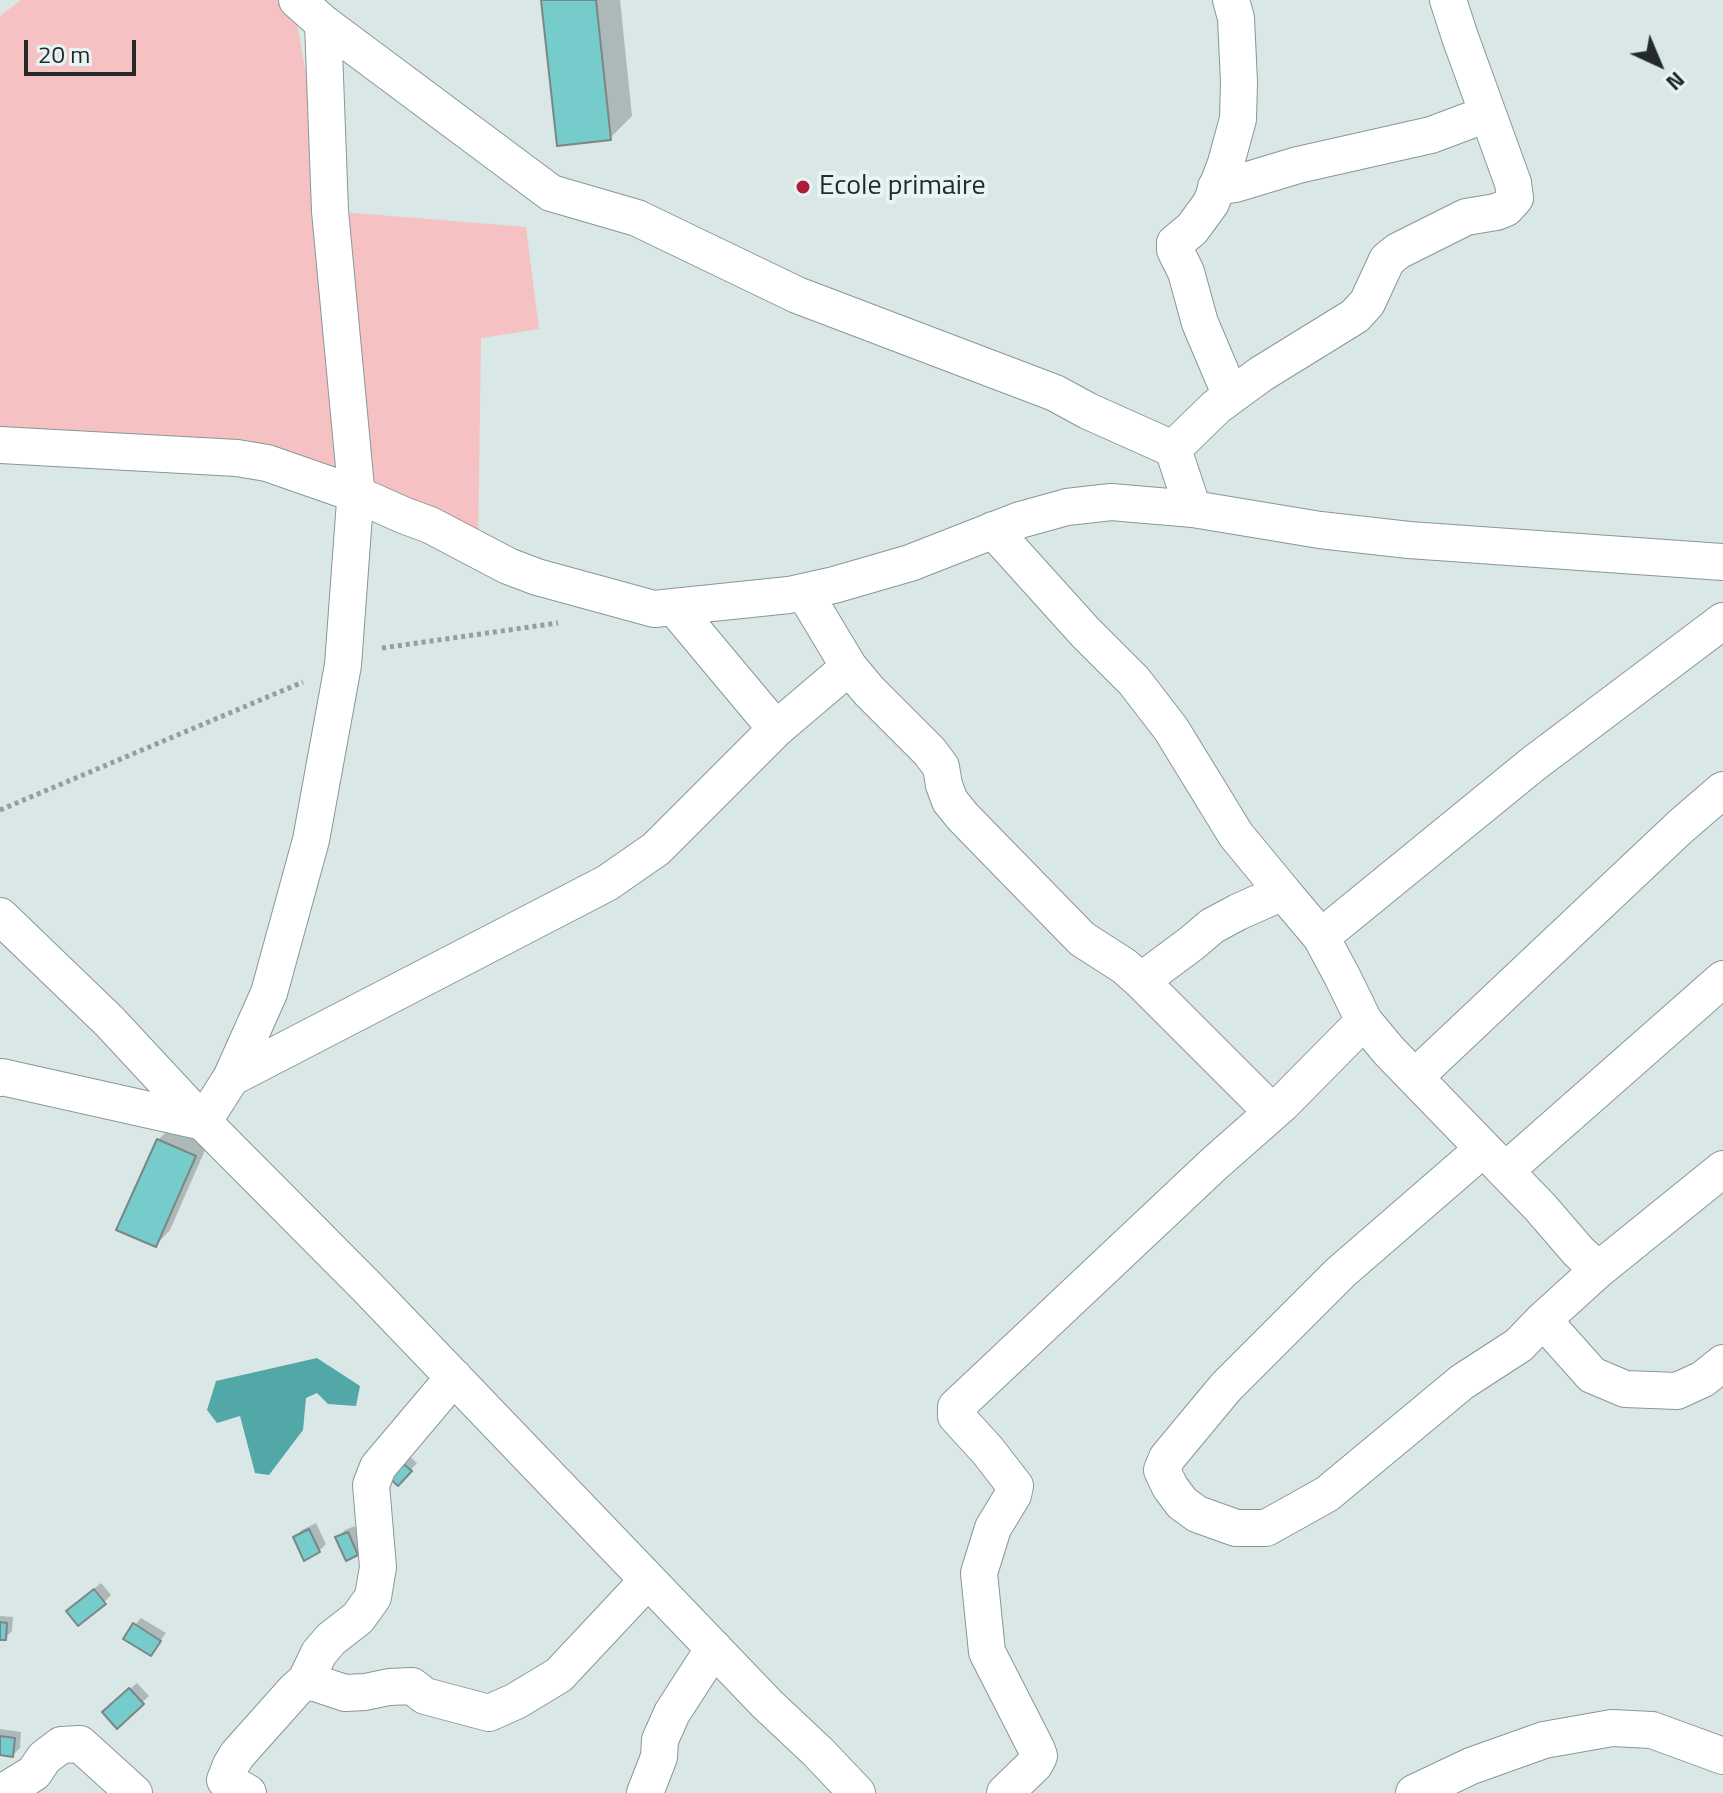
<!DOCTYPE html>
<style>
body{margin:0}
#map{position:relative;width:1723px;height:1793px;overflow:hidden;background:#d9e7e7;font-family:"Titillium Web",sans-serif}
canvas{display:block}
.north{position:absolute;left:1619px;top:24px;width:80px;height:80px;-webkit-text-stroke:6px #e6f5f4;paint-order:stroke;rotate:136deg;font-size:22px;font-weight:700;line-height:32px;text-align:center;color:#242a2a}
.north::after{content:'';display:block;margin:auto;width:28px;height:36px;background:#242a2a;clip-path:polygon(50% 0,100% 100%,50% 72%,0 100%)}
.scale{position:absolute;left:24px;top:40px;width:112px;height:36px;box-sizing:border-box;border:4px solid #242a2a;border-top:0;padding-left:10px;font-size:24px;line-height:28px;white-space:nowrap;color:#242a2a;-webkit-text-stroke:6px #e6f5f4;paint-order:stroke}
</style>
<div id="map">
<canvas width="1723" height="1793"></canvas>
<div class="north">N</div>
<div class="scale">20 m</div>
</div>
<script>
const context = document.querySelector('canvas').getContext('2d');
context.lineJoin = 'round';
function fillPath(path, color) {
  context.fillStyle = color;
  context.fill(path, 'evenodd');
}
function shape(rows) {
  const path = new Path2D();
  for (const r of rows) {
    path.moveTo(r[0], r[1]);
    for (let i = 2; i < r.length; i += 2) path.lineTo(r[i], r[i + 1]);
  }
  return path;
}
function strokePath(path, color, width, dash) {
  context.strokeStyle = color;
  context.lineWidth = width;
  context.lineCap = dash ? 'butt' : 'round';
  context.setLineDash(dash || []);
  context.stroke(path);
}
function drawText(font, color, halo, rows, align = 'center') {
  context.font = font + ' "Titillium Web",sans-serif';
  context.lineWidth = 8;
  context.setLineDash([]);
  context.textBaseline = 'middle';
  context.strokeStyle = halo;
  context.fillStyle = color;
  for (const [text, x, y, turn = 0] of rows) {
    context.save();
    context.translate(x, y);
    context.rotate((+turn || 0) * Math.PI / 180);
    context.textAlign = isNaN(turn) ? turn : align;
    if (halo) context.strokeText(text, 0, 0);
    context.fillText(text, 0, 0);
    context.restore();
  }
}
const green = shape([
 [21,0,293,0,330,211,526,227,539,329,481,338,478,545,266,453,0,435,0,16]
]);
const water = shape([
 [317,1358,360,1386,356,1406,328,1404,317,1393,306,1398,303,1430,269,1475,255,1473,240,1416,217,1423,207,1410,216,1381]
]);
const shadow = shape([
 [543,0,620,0,632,116,610,138],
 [173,1125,209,1141,170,1230,156,1245,158,1140],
 [408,1455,417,1463,398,1483,389,1475],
 [316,1523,326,1544,319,1551,295,1537,302,1530],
 [355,1526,364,1547,357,1553,338,1537,345,1530],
 [101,1583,111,1595,104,1602,75,1605],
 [0,1616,13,1617,12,1631,5,1638,0,1638],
 [141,1618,166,1633,151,1654,135,1625],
 [137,1683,149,1696,117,1726,111,1705],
 [0,1729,21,1732,20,1748,13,1755,0,1753]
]);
const building = shape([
 [541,0,596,0,611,140,557,146,541,0],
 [157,1139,196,1156,156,1247,116,1230,157,1139],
 [400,1461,412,1471,398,1486,386,1475,400,1461],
 [309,1529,320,1552,304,1561,293,1537,309,1529],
 [348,1532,358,1555,346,1561,335,1537,348,1532],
 [94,1589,106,1604,78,1626,66,1611,94,1589],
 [0,1622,7,1623,6,1640,0,1640,0,1622],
 [133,1623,161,1641,151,1656,123,1639,133,1623],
 [129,1688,144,1704,117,1729,102,1712,129,1688],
 [0,1736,15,1738,13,1757,0,1755,0,1736]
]);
const path = shape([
 [382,648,558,623],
 [0,810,303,682]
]);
const minor = shape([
 [297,0,323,23,551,193,637,218,797,295,1055,393,1088,411,1173,449,1193,509],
 [1216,187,1235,184,1298,165,1431,135,1487,114],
 [1231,396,1200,323,1186,272,1175,250,1175,243,1192,229,1211,203,1226,163,1238,119,1239,82,1236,18,1231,0],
 [0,445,237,458,267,463,356,494,403,515,430,525,508,566,537,577,654,609,789,595,834,585,910,563,1020,520,1067,507,1111,502,1193,509,1320,530,1409,540,1723,562],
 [1173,449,1216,407,1261,374,1355,316,1367,303,1387,260,1398,251,1466,217,1496,212,1506,208,1515,198,1513,183,1460,37,1448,0],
 [804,592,849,667,869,691,930,752,941,767,944,785,950,801,963,817,1082,939,1124,966,1141,981,1192,943,1212,926,1238,912,1283,892,1236,835,1171,729,1134,681,1085,632,993,530],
 [674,607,776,729],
 [1283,892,1321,937,1342,976,1364,1021,1389,1051,1540,1207,1578,1251,1598,1270,1543,1320,1592,1375,1625,1389,1677,1391,1703,1379,1723,1363],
 [0,916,109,1021,203,1122,367,1287,767,1704,818,1752,857,1793],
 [1321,937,1533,764,1723,621],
 [1141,981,1272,1112],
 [1415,1077,1680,827,1723,790],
 [0,1078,2,1077,203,1122,231,1078,269,993,311,840,343,665,356,488,330,211,323,23],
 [231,1078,607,883,656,849,776,729,849,667],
 [1483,1149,1341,1272,1226,1387,1167,1458,1162,1470,1170,1487,1182,1503,1197,1514,1236,1528,1266,1528,1327,1494,1462,1382,1519,1345,1543,1320],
 [1505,1171,1723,979],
 [1598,1270,1723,1169],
 [306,1680,319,1653,331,1639,358,1618,373,1597,378,1567,371,1485,378,1467,454,1377],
 [0,1792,3,1792,34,1773,44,1758,61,1745,80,1744,134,1793],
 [248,1793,225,1780,231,1765,237,1755,295,1690,306,1680,345,1693,365,1692,389,1687,412,1686,425,1696,489,1713,516,1701,559,1675,648,1580],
 [645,1793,659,1757,660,1740,672,1713,714,1648],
 [1005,1793,1035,1764,1039,1756,1037,1750,987,1652,979,1573,993,1528,1013,1495,1015,1486,988,1451,956,1416,956,1407,1214,1164,1282,1104,1364,1021],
 [1414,1793,1471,1766,1544,1740,1612,1728,1652,1730,1723,1756]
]);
const markers = [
 [803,187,8,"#af1b38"]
];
const poiNames = [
 ["Ecole primaire",819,187]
];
fillPath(green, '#f5c1c2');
fillPath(water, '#51a8a6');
fillPath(shadow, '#0003');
fillPath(building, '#76ccca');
strokePath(building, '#7a8786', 2);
strokePath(minor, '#899796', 38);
strokePath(path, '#939e9e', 5, [4, 4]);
strokePath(minor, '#fff', 36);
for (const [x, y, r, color] of markers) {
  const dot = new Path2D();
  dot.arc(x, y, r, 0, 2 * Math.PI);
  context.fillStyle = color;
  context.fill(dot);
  strokePath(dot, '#e6f5f4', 3);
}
drawText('28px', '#242a2a', '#e6f5f4', poiNames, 'left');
</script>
